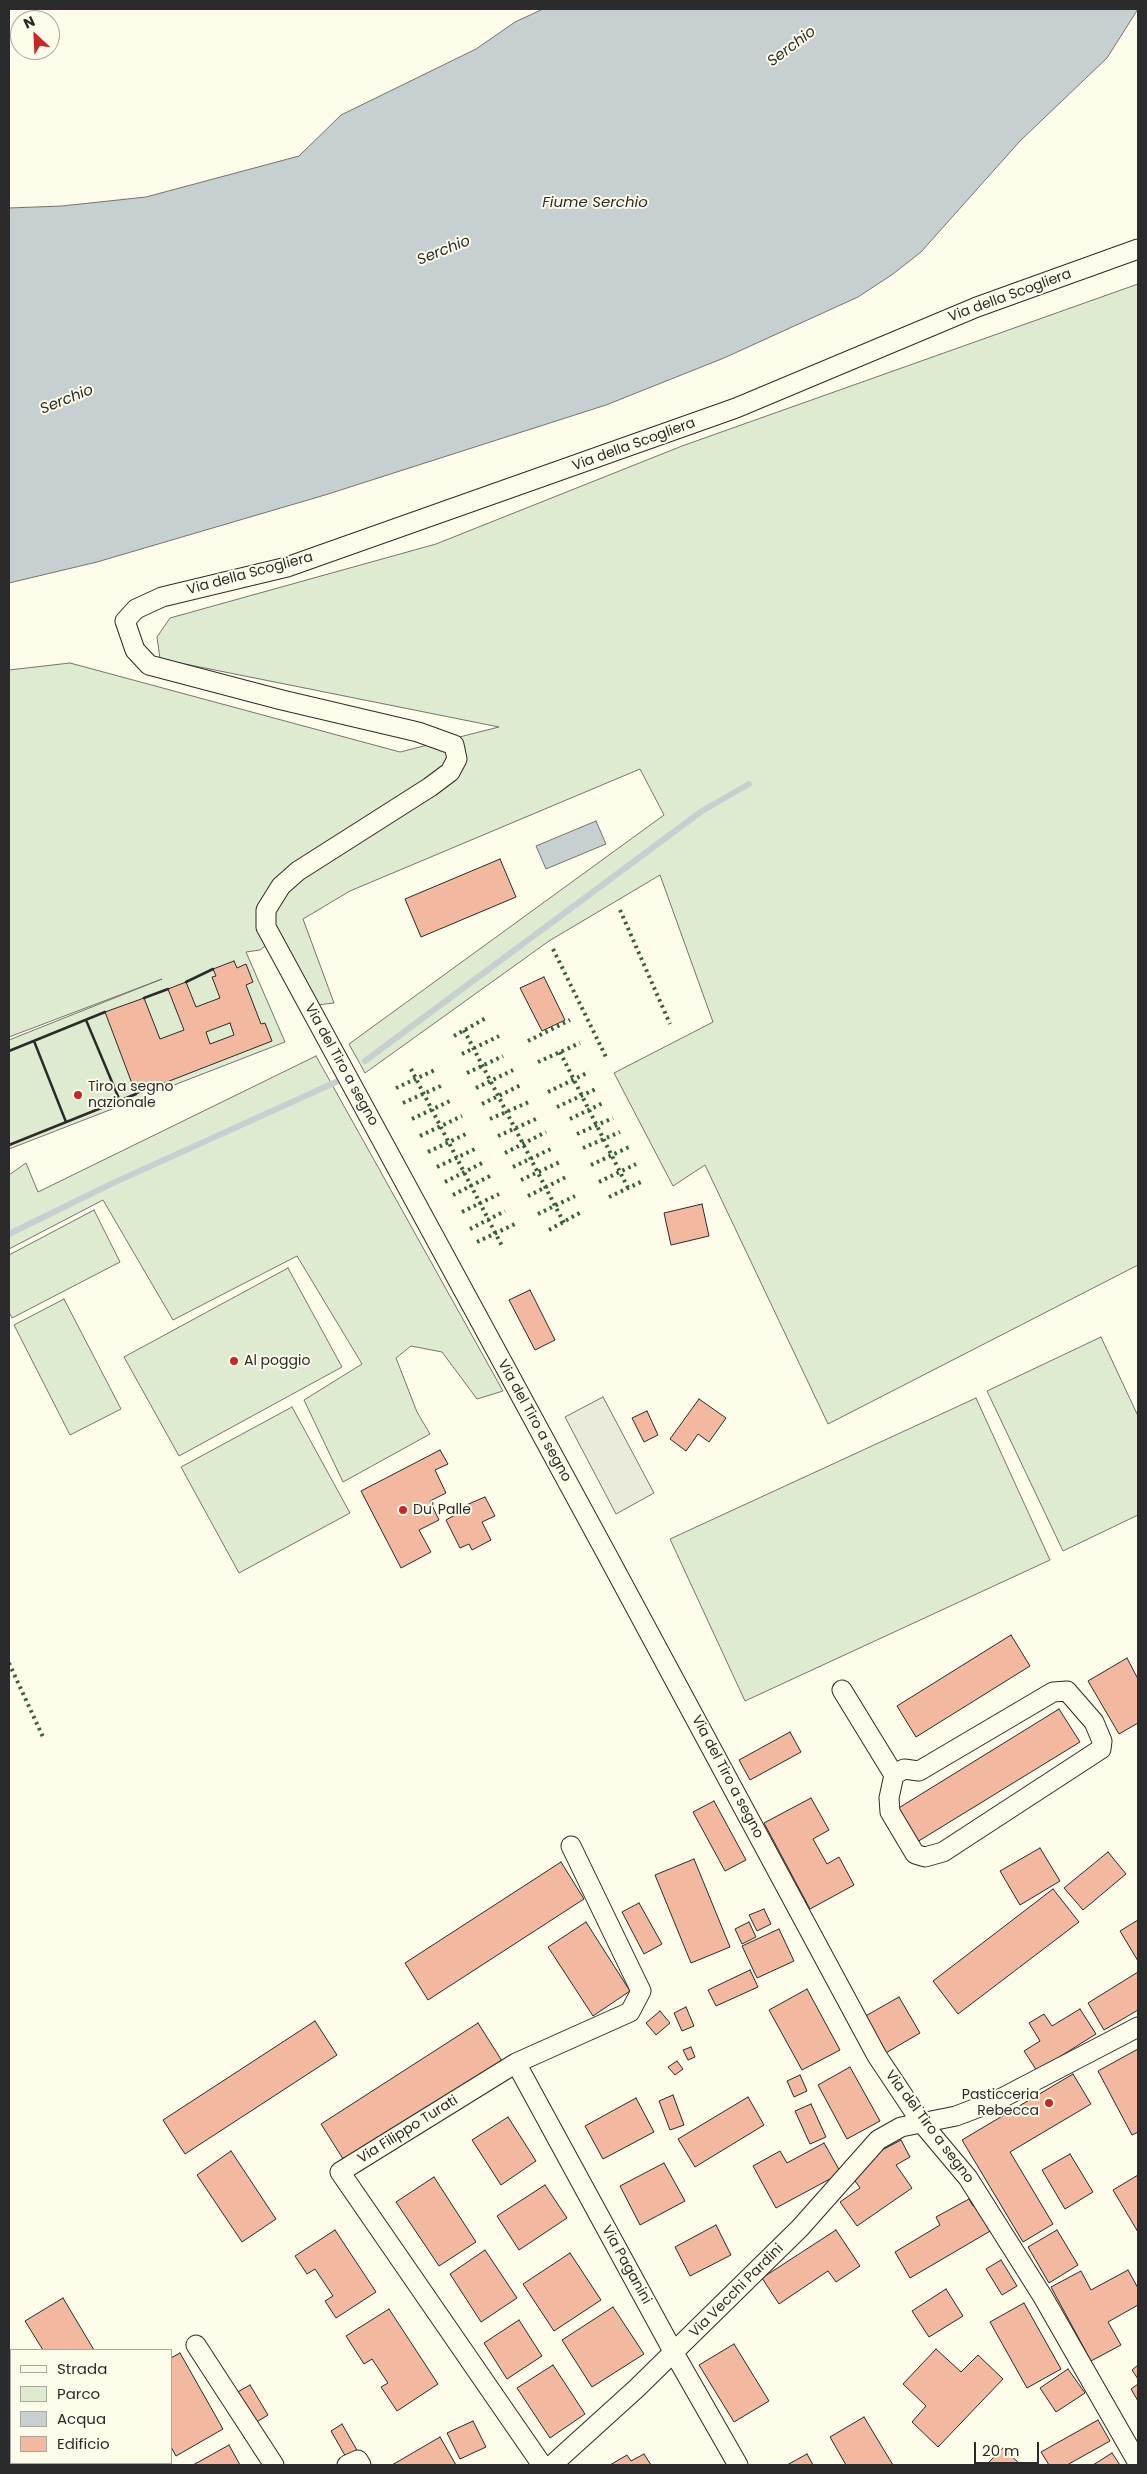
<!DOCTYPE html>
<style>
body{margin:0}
#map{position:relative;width:1147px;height:2474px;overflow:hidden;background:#fdfbea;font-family:Poppins,sans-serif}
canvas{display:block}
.frame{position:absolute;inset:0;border:10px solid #2b2b2b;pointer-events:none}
.legend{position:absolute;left:10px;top:2349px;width:162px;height:115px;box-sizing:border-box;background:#fdfbea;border:1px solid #a9a89e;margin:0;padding:6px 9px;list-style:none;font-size:15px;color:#2b2b2b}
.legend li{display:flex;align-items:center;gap:10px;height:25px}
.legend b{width:25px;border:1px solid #a9a89e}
.north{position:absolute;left:10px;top:10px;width:50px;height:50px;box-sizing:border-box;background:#fdfbea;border:1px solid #a9a89e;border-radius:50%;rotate:335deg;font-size:14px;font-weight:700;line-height:20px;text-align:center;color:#2b2b2b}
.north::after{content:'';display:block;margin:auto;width:18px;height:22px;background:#c62828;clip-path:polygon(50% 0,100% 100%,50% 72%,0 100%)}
.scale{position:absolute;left:974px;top:2442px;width:65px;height:22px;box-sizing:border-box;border:2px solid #2b2b2b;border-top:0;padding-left:6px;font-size:15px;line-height:18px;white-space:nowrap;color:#2b2b2b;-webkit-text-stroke:4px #fdfbea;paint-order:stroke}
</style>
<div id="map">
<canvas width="1147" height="2474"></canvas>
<div class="frame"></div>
<ul class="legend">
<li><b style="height:6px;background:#fdfbea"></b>Strada</li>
<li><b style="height:14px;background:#deebd1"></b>Parco</li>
<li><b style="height:14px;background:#c7d0d0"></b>Acqua</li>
<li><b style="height:14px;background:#f2b8a0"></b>Edificio</li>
</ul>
<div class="north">N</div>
<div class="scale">20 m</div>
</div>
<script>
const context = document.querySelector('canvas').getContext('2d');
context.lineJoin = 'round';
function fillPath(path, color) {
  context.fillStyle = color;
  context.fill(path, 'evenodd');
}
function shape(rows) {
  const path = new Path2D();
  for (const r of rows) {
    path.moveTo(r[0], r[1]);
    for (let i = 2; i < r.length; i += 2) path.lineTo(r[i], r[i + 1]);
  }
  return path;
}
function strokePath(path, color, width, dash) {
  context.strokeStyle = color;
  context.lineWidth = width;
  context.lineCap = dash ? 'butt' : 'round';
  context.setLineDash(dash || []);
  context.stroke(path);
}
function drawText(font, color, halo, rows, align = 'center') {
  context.font = font + ' Poppins,sans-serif';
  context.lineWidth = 4;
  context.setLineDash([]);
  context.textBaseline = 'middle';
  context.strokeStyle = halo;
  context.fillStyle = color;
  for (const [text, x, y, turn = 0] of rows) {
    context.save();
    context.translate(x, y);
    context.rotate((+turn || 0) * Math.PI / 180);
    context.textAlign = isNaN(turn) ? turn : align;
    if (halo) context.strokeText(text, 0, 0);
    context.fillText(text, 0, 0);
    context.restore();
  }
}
const green = shape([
 [1138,284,1138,1265,828,1424,705,1165,673,1186,614,1073,713,1022,660,875,549,941,365,1073,349,1044,664,815,640,769,350,891,303,919,334,1003,317,1005,280,934,260,950,246,952,285,1042,9,1149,9,1040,162,979,9,1037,9,670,70,663,400,752,499,727,160,659,157,637,170,618,436,544,682,446,1138,284],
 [316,1056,503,1391,477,1399,442,1352,411,1346,396,1358,417,1412,430,1434,343,1482,304,1400,362,1364,297,1256,173,1320,103,1200,9,1249,9,1175,26,1163,38,1192,316,1056],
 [94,1210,120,1262,12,1318,9,1312,9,1255,94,1210],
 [288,1268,342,1367,179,1456,124,1357,288,1268],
 [64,1299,121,1409,70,1435,14,1325,64,1299],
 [1101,1337,1138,1416,1138,1515,1063,1551,987,1391,1101,1337],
 [976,1398,1050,1560,745,1701,670,1539,976,1398],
 [292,1407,350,1513,239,1573,181,1467,292,1407]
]);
const parking = shape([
 [603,1397,654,1493,616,1514,565,1417,603,1397]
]);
const water = shape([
 [543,9,1138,9,1107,58,1020,141,921,252,893,274,858,297,724,358,606,405,325,495,97,562,9,583,9,208,62,206,146,197,299,156,341,115,476,49,515,22,543,9],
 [596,821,606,844,546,869,536,846,596,821]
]);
const stream = shape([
 [365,1061,702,811,749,784],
 [9,1234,111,1184,336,1082]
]);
const building = shape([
 [500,859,516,897,421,937,405,899,500,859],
 [234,961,237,968,246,964,253,982,246,985,261,1024,265,1023,272,1041,136,1094,105,1012,144,998,160,1039,184,1030,168,989,186,982,196,1007,220,998,212,977,216,976,213,969,234,961],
 [230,1023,234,1035,210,1044,206,1032,230,1023],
 [544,977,565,1020,542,1031,520,988,544,977],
 [702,1204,709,1236,671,1245,664,1213,702,1204],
 [530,1290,555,1340,535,1350,509,1300,530,1290],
 [699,1399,726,1418,709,1442,698,1434,686,1451,670,1439,699,1399],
 [647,1411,658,1435,644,1442,632,1418,647,1411],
 [440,1450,448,1464,435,1470,446,1493,430,1501,439,1520,419,1530,431,1552,401,1568,361,1491,440,1450],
 [485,1497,495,1516,482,1522,491,1540,472,1550,469,1544,460,1548,446,1520,455,1515,452,1511,485,1497],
 [1011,1635,1030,1666,916,1737,897,1706,1011,1635],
 [1127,1658,1138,1679,1138,1723,1119,1734,1088,1681,1127,1658],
 [1059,1709,1080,1742,917,1842,897,1809,1059,1709],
 [790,1732,801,1752,750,1780,739,1760,790,1732],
 [811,1798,829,1830,813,1839,827,1864,839,1857,854,1885,810,1909,764,1823,811,1798],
 [714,1801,746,1860,725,1871,693,1812,714,1801],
 [1040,1848,1060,1881,1020,1905,1000,1871,1040,1848],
 [1108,1852,1126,1874,1083,1910,1064,1888,1108,1852],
 [694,1859,730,1947,691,1963,655,1875,694,1859],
 [561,1862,584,1899,428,2000,405,1963,561,1862],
 [1053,1889,1079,1922,958,2014,933,1981,1053,1889],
 [639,1903,662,1944,644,1954,622,1912,639,1903],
 [764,1909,771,1924,757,1931,749,1915,764,1909],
 [1138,1920,1138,1961,1120,1931,1138,1920],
 [586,1922,630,1991,593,2016,548,1947,586,1922],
 [749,1922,756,1937,742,1944,735,1929,749,1922],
 [779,1929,794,1961,757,1978,742,1946,779,1929],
 [750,1970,758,1987,716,2006,708,1990,750,1970],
 [1138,1972,1138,2010,1104,2030,1088,2003,1138,1972],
 [807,1989,840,2050,802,2070,769,2010,807,1989],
 [899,1997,920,2033,884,2054,862,2018,899,1997],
 [686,2007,694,2026,682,2031,674,2013,686,2007],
 [1080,2009,1096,2034,1037,2071,1024,2051,1040,2041,1029,2023,1044,2014,1052,2026,1080,2009],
 [660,2011,670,2023,656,2035,646,2023,660,2011],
 [315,2021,337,2055,185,2154,163,2120,315,2021],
 [478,2023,502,2061,345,2162,321,2124,478,2023],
 [691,2047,695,2057,688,2060,683,2050,691,2047],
 [1138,2049,1138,2132,1132,2135,1098,2071,1138,2049],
 [677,2061,683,2069,675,2075,668,2067,677,2061],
 [850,2067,880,2121,847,2139,818,2085,850,2067],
 [1073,2074,1091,2104,1010,2152,1053,2224,1023,2242,962,2140,1073,2074],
 [800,2075,807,2091,794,2097,787,2081,800,2075],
 [673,2095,684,2125,670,2130,659,2101,673,2095],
 [748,2097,764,2125,695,2167,678,2139,748,2097],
 [636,2098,654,2132,603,2159,585,2126,636,2098],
 [811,2104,826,2137,810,2144,795,2111,811,2104],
 [508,2117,536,2161,501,2185,472,2140,508,2117],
 [901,2140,910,2157,896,2165,912,2188,857,2226,840,2202,860,2188,851,2175,869,2157,901,2140],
 [824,2143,841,2173,776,2208,753,2166,780,2151,787,2163,824,2143],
 [231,2151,276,2219,242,2242,197,2175,231,2151],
 [1070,2154,1093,2192,1065,2209,1042,2170,1070,2154],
 [664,2163,685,2201,640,2225,620,2186,664,2163],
 [1138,2175,1138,2232,1113,2190,1138,2175],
 [434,2177,476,2242,439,2266,396,2202,434,2177],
 [545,2185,567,2218,519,2250,497,2216,545,2185],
 [969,2199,973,2206,977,2204,992,2230,910,2278,895,2252,940,2225,936,2217,969,2199],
 [716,2225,731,2255,690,2276,675,2247,716,2225],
 [335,2230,376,2292,336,2318,325,2301,333,2296,315,2269,307,2274,295,2256,335,2230],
 [836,2230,860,2266,836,2282,828,2271,779,2304,762,2278,836,2230],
 [1057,2230,1078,2265,1049,2283,1028,2247,1057,2230],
 [485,2250,517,2298,481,2322,450,2274,485,2250],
 [570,2253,601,2300,554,2331,523,2284,570,2253],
 [1001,2260,1017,2286,1002,2295,986,2269,1001,2260],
 [1128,2270,1138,2288,1138,2305,1108,2322,1121,2345,1091,2361,1051,2287,1081,2271,1091,2290,1128,2270],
 [946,2289,963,2316,929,2337,912,2311,946,2289],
 [63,2298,94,2350,43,2350,25,2321,63,2298],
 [1024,2303,1061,2369,1027,2388,990,2322,1024,2303],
 [613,2307,644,2354,592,2387,562,2340,613,2307],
 [389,2309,438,2384,397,2411,381,2387,388,2383,372,2359,364,2364,346,2336,389,2309],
 [519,2320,542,2356,507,2379,484,2343,519,2320],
 [734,2344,769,2401,734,2422,699,2365,734,2344],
 [936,2349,961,2372,978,2355,1003,2379,938,2447,912,2422,926,2406,903,2384,936,2349],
 [180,2353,223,2429,176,2456,171,2447,171,2358,180,2353],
 [553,2365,585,2414,550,2438,517,2388,553,2365],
 [1138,2365,1138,2379,1132,2370,1138,2365],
 [1068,2369,1085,2393,1056,2412,1040,2388,1068,2369],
 [1138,2384,1138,2401,1131,2389,1138,2384],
 [250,2385,268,2415,252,2425,234,2394,250,2385],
 [864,2417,893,2465,846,2465,830,2437,864,2417],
 [1098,2420,1110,2441,1067,2465,1049,2465,1041,2452,1098,2420],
 [473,2421,486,2447,460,2459,447,2433,473,2421],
 [342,2424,358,2452,347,2459,331,2431,342,2424],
 [440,2437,456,2465,392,2465,440,2437],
 [229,2445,240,2465,193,2465,229,2445],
 [1003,2448,1021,2465,986,2465,1003,2448],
 [1112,2453,1120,2465,1093,2465,1112,2453],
 [644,2454,651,2465,610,2465,627,2455,631,2461,644,2454],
 [807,2454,813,2465,787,2465,807,2454],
 [74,2463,110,2463,112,2465,75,2465,74,2463]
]);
const minor = shape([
 [1138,249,977,307,736,408,287,567,162,597,136,609,125,621,135,650,149,665,282,700,418,732,454,745,457,759,450,772,430,787,298,871,281,886,266,910,266,927,605,1551,877,2056,921,2122,968,2178,1043,2297,1138,2463],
 [842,1690,894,1775,889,1798,890,1812,915,1854,925,1857,943,1852,1101,1749,1102,1741,1094,1722,1067,1691,1053,1692,919,1771,904,1769,894,1775],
 [516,2063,674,2353,738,2465],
 [196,2345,274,2465],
 [9,2451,11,2455],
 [347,2465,358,2460,361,2465],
 [542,2465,340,2172,516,2063,630,2012,641,1991,571,1846],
 [552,2465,637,2388,800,2228,878,2140,901,2127,956,2116,998,2100,1138,2027]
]);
const hedge = shape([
 [620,910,670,1024],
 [553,949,606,1057],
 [464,1030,564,1223],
 [454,1036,486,1018],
 [528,1041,570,1020],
 [560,1052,628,1188],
 [462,1054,499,1036],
 [538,1062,580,1043],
 [411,1069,502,1246],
 [467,1073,503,1056],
 [396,1088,437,1069],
 [476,1088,513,1070],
 [548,1092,589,1072],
 [403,1103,443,1085],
 [482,1104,521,1085],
 [557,1107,598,1088],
 [412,1119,452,1100],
 [490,1119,529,1102],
 [570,1119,605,1102],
 [577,1134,613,1118],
 [420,1136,462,1116],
 [498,1136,538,1118],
 [583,1148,620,1132],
 [428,1152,468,1133],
 [505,1153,546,1132],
 [591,1165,629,1147],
 [437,1167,475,1149],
 [513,1167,553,1148],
 [521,1180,560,1162],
 [445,1182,484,1162],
 [599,1182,636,1164],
 [453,1195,490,1176],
 [528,1196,566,1177],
 [609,1197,643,1181],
 [462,1212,499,1194],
 [538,1214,575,1196],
 [470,1229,505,1211],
 [549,1230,583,1211],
 [477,1242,515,1224],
 [9,1663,43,1737]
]);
const wall = shape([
 [186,982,213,969],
 [144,998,168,989],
 [86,1020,120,1101],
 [34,1041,66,1122],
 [9,1051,105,1012],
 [9,1145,136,1094]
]);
const markers = [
 [78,1095,5,"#c62828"],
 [234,1361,5,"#c62828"],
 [403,1510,5,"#c62828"],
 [1049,2103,5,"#c62828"]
];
const streetNames = [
 ["Via della Scogliera",1010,296,-20],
 ["Via della Scogliera",634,445,-20],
 ["Via della Scogliera",250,574,-15],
 ["Via del Tiro a segno",341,1065,61],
 ["Via del Tiro a segno",534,1421,61],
 ["Via del Tiro a segno",727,1777,62],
 ["Via del Tiro a segno",929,2127,53],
 ["Via Filippo Turati",408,2130,-32],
 ["Via Paganini",626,2265,61],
 ["Via Vecchi Pardini",737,2291,-45]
];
const poiNames = [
 ["Tiro a segno",88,1087],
 ["nazionale",88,1103],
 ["Al poggio",244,1361],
 ["Du' Palle",413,1510],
 ["Pasticceria",1039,2095,"right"],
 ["Rebecca",1039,2111,"right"]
];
const waterNames = [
 ["Serchio",792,47,-37],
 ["Fiume Serchio",595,203],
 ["Serchio",444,251,-22],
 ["Serchio",67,400,-22]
];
fillPath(green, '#deebd1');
strokePath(green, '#74746e', 1);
fillPath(parking, '#eceadb');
strokePath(parking, '#74746e', 1);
fillPath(water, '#c7d0d0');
strokePath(water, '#74746e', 1);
strokePath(stream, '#c7d0d0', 6);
fillPath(building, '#f2b8a0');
strokePath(building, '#2b2b2b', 1);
strokePath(minor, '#2b2b2b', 21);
strokePath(minor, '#fdfbea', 19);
strokePath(hedge, '#34623c', 4, [2.5, 4]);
strokePath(wall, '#2b2b2b', 2.5);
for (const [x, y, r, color] of markers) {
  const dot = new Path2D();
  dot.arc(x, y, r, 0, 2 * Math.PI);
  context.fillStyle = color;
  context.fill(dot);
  strokePath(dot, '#fdfbea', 2);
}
drawText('14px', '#2b2b2b', '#fdfbea', streetNames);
drawText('14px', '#2b2b2b', '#fdfbea', poiNames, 'left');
drawText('italic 15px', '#2b2b2b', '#fdfbea', waterNames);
</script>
